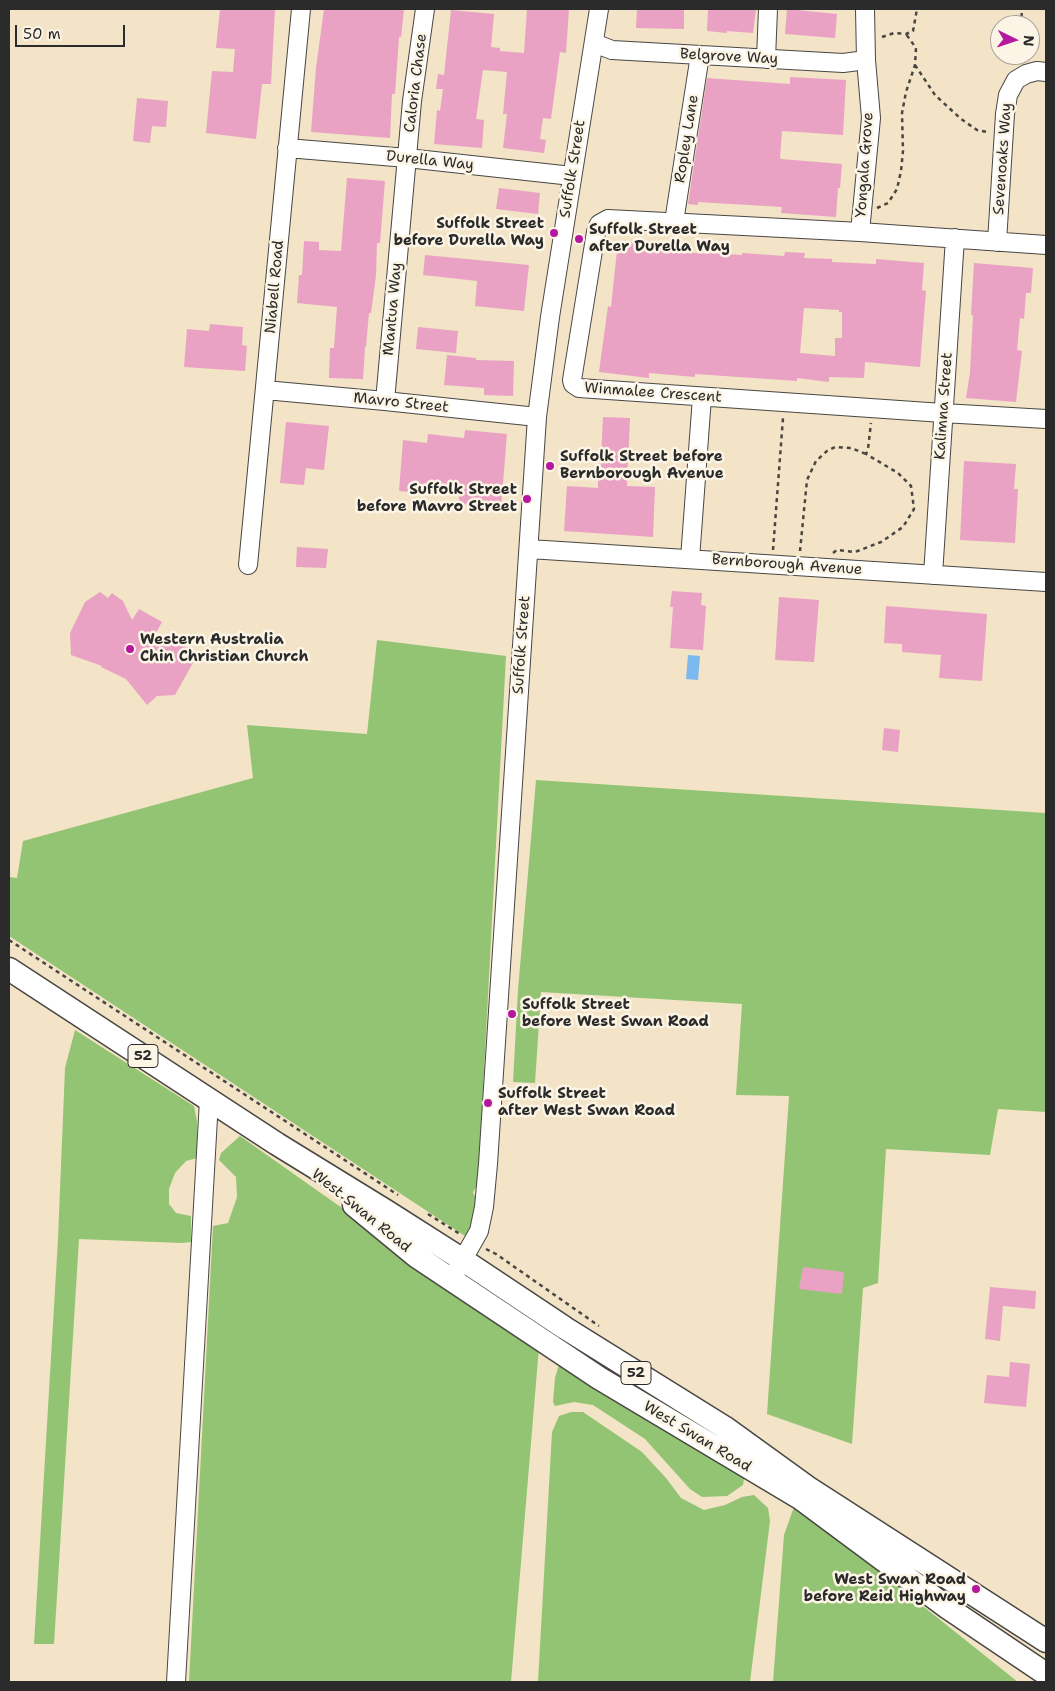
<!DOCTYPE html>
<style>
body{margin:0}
#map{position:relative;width:1055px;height:1691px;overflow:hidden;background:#f3e3c7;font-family:"Shantell Sans",sans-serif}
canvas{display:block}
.frame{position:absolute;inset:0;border:10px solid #2b2b2b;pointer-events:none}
.north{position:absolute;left:990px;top:15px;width:50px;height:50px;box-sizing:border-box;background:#fcf5e5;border:1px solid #a8a49b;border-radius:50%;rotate:94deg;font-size:14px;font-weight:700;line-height:20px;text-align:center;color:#2b2b2b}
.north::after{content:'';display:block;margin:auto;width:18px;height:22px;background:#b5179e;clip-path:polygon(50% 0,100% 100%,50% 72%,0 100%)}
.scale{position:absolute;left:15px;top:25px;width:110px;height:22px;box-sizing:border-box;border:2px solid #2b2b2b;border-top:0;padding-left:6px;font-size:15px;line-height:18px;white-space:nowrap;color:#2b2b2b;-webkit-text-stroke:4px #fcf5e5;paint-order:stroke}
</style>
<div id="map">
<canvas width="1055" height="1691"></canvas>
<div class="frame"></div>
<div class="north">N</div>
<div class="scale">50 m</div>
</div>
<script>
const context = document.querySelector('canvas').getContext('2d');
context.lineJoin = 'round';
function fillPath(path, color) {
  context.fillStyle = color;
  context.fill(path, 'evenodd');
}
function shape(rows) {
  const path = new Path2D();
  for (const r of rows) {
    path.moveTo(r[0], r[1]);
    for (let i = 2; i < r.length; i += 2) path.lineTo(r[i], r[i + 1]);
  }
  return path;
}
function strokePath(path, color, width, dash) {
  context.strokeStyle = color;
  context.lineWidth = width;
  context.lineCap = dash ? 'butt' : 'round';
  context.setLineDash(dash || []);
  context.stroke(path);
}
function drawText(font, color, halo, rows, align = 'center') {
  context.font = font + ' "Shantell Sans",sans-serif';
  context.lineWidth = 5;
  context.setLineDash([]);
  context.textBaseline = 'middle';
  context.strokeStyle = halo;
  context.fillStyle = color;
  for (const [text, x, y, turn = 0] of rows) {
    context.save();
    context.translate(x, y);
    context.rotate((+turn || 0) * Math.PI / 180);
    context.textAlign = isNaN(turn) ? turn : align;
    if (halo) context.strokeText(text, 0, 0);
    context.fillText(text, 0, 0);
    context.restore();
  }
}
const green = shape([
 [377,640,506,656,478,1184,473,1192,477,1201,470,1232,465,1236,9,936,9,877,17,878,23,841,253,778,247,725,367,734],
 [536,780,1046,813,1046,1112,998,1109,990,1155,886,1149,878,1283,863,1288,852,1444,767,1414,789,1096,736,1095,742,1004,541,992,535,1083,513,1082,518,990],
 [75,1030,194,1106,197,1121,197,1158,186,1161,175,1173,169,1189,169,1204,176,1213,191,1216,191,1242,182,1243,79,1239,54,1644,34,1644,58,1239,65,1068],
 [240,1136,539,1347,511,1682,189,1682,213,1226,228,1223,237,1197,236,1177,219,1160,221,1153],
 [560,1361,744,1478,743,1485,727,1496,702,1497,690,1489,645,1439,593,1405,574,1402,555,1406,553,1402,555,1378],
 [571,1412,583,1412,642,1452,666,1478,681,1498,704,1510,725,1505,742,1497,754,1495,768,1508,770,1521,750,1682,538,1682,552,1432,559,1416],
 [795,1504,1018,1682,773,1682,784,1535]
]);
const water = shape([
 [688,655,700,656,698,680,686,679]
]);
const building = shape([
 [220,9,275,9,271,84,262,84,256,139,206,133,212,71,233,72,235,49,216,48],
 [324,9,404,9,401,37,399,37,395,94,392,94,390,138,311,132,316,68],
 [527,9,569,9,566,53,560,52,551,119,543,118,540,139,546,140,544,153,503,148,507,114,503,114,507,72,483,70,476,119,484,120,482,148,434,144,437,110,440,111,443,89,436,89,438,74,444,75,451,10,494,14,491,47,500,48,500,51,524,53],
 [637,9,684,9,684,29,636,28],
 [708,9,756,9,753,33,727,31,727,33,707,31],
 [787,9,837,14,835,38,785,34],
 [790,77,846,80,843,135,782,131,780,158,781,159,842,164,840,188,838,188,836,217,781,213,782,207,698,202,698,205,688,204,707,78,790,84],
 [137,98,168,101,166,127,152,126,150,143,133,141],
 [347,178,385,181,380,243,377,243,376,275,371,313,369,313,366,347,365,347,363,379,329,378,330,348,334,348,337,307,297,303,299,275,302,275,304,241,319,242,319,250,341,251],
 [499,188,540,193,538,214,496,209],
 [618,241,671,247,670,251,708,254,708,253,742,255,742,253,784,256,785,252,805,253,804,258,832,259,832,262,876,264,876,259,924,263,922,290,926,291,920,367,865,362,864,378,829,377,829,382,797,378,797,381,695,374,695,377,649,373,649,378,599,372,608,306,611,307],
 [804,308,839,310,839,312,842,312,842,338,835,338,835,356,800,353],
 [425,255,529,265,524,311,475,306,477,281,423,275],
 [974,263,1033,268,1031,293,1026,293,1024,319,1020,318,1017,350,1022,351,1016,402,966,398,970,373,973,315,971,315],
 [210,324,243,327,242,345,247,346,245,371,184,367,187,329,209,331],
 [418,327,458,331,456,353,416,349],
 [447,355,476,358,476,360,514,361,513,396,484,395,484,388,444,385],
 [603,417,630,418,627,486,655,487,653,537,564,531,567,486,598,488,598,480,600,480],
 [286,422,329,426,324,470,306,468,304,485,280,483],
 [465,430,507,434,501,507,459,504,459,496,399,491,403,440,427,443,428,434,464,438],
 [964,461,1016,464,1014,489,1018,489,1015,543,960,540],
 [297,547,328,549,326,568,296,567],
 [672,591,702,593,701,605,706,606,703,650,670,648,673,607,670,607],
 [100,592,108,598,112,593,123,601,132,620,139,609,162,622,152,640,185,645,194,661,175,695,157,696,147,705,126,679,101,667,102,666,71,655,70,633,85,602],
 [779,597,819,600,814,662,775,660],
 [886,606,987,614,982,681,939,678,941,655,902,652,902,644,884,643],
 [884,728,900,730,898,752,882,750],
 [803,1267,844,1272,842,1294,799,1289],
 [990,1287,1036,1291,1035,1309,1003,1306,1000,1341,985,1339],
 [1010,1362,1030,1364,1026,1407,984,1403,987,1375,1009,1377]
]);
const path = shape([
 [1021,25,1022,9],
 [882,37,894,33,906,34,913,31,917,9],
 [915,65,935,95,961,119,977,130,987,132],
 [877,208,888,203,897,189,901,171,903,151,902,113,906,92,915,65,916,48,906,34],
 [773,550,783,418],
 [800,551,807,480,816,461,827,451,835,447,851,448,866,454],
 [833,553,837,550,855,552,881,542,903,527,914,509,911,486,898,473,866,454,868,449,871,423],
 [9,940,398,1195],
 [428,1214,460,1234],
 [486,1249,496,1254,599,1326]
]);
const minor = shape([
 [594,43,612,50,843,63,866,60],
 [766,59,768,9],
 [287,148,407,158,572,176],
 [674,222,700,55],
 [860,232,871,118,866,60,865,9],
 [997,242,1005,114,1008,95,1016,80,1026,74,1037,71,1046,72],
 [1046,245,860,232,608,219,599,224,596,232,572,380,573,384,579,388,943,413,1046,419],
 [265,390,385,401,537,417],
 [385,401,412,101,425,9],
 [529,549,1046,582],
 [690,559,702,397],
 [248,565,301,9],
 [933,575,955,238],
 [457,1270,479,1231,484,1207,488,1164,537,417,550,317,599,9],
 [176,1682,209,1100]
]);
const major = shape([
 [9,969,277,1144,386,1211,463,1260,565,1328,724,1427,807,1487,1046,1641],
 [354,1205,416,1256,599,1378,800,1498,948,1608,1046,1674]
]);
const markers = [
 [554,233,5,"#b5179e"],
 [579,239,5,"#b5179e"],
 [550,466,5,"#b5179e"],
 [527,499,5,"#b5179e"],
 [130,649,5,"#b5179e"],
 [512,1014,5,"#b5179e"],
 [488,1103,5,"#b5179e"],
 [976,1589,5,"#b5179e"]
];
const shields = [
 [143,1056,30],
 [636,1373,30]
];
const shieldNames = [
 ["52",143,1056],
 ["52",636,1373]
];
const streetNames = [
 ["Belgrove Way",729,57,3],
 ["Caloria Chase",416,83,-83],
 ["Ropley Lane",687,139,-81],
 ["Sevenoaks Way",1003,159,-86],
 ["Durella Way",430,161,6],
 ["Yongala Grove",865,165,-86],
 ["Suffolk Street",573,169,-81],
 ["Niabell Road",275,287,-85],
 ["Mantua Way",393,309,-85],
 ["Winmalee Crescent",653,393,4],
 ["Mavro Street",401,403,6],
 ["Kalimna Street",944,406,-86],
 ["Bernborough Avenue",787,565,4],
 ["Suffolk Street",522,645,-86],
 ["West Swan Road",361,1211,39],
 ["West Swan Road",697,1437,31]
];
const poiNames = [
 ["Suffolk Street",544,224,"right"],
 ["before Durella Way",544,241,"right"],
 ["Suffolk Street",589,230],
 ["after Durella Way",589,247],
 ["Suffolk Street before",560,457],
 ["Bernborough Avenue",560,474],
 ["Suffolk Street",517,490,"right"],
 ["before Mavro Street",517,507,"right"],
 ["Western Australia",140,640],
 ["Chin Christian Church",140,657],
 ["Suffolk Street",522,1005],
 ["before West Swan Road",522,1022],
 ["Suffolk Street",498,1094],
 ["after West Swan Road",498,1111],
 ["West Swan Road",966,1580,"right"],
 ["before Reid Highway",966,1597,"right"]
];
fillPath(green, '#93c473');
fillPath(water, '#7bb9ee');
fillPath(building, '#e9a2c3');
strokePath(minor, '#494742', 20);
strokePath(major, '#494742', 25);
strokePath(path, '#494742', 2.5, [4, 4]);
strokePath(minor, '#fff', 18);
strokePath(major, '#fff', 22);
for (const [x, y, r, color] of markers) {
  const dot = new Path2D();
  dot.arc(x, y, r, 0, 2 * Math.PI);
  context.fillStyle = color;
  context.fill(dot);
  strokePath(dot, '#fcf5e5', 2);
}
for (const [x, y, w] of shields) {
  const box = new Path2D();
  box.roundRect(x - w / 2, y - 11.5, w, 23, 4);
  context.fillStyle = '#fcf5e5';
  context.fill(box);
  strokePath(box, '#2b2b2b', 1);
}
drawText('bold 14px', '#2b2b2b', null, shieldNames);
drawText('15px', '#2b2b2b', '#fcf5e5', streetNames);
drawText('bold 15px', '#2b2b2b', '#fcf5e5', poiNames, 'left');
</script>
